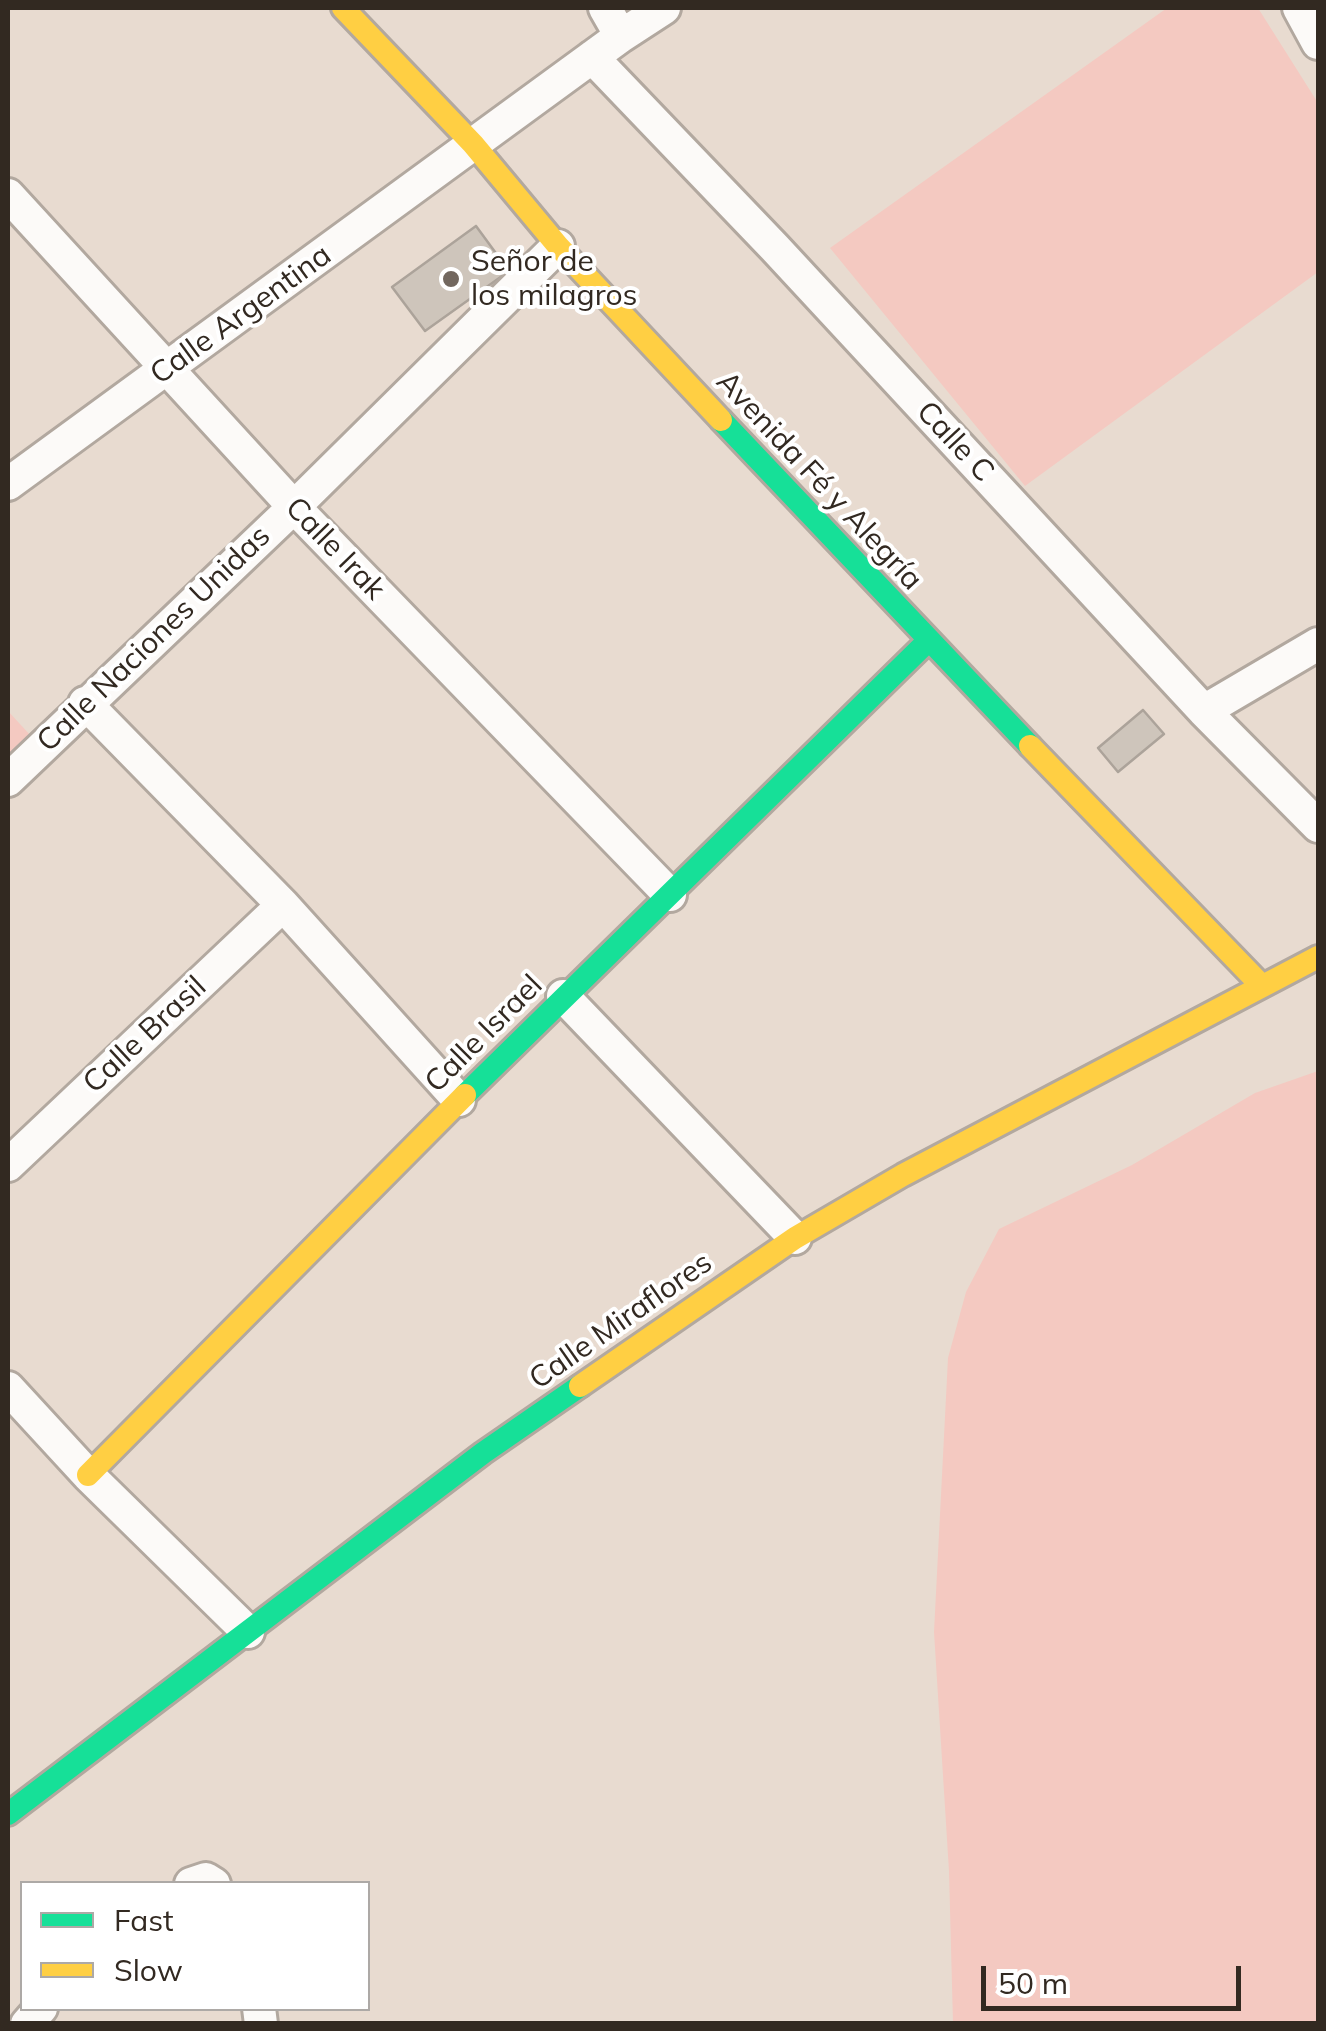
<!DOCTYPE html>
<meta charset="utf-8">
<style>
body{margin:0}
#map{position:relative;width:1326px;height:2031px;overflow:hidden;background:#e8dbd0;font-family:Mulish,sans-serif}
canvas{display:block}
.frame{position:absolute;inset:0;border:10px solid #322921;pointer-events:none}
.legend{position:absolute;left:20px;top:1881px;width:350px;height:130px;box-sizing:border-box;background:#fff;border:2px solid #ada9a6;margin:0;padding:12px 18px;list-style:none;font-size:30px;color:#322921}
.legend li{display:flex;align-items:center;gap:20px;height:50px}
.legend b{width:50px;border:2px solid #ada9a6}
.scale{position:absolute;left:981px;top:1966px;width:260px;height:45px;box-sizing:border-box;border:5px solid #322921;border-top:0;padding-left:12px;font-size:30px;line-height:35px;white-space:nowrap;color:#322921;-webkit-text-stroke:8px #fff;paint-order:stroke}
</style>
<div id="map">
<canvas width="1326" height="2031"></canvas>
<div class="frame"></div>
<ul class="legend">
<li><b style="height:12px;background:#16e098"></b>Fast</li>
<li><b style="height:12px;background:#ffcf43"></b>Slow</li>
</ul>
<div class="scale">50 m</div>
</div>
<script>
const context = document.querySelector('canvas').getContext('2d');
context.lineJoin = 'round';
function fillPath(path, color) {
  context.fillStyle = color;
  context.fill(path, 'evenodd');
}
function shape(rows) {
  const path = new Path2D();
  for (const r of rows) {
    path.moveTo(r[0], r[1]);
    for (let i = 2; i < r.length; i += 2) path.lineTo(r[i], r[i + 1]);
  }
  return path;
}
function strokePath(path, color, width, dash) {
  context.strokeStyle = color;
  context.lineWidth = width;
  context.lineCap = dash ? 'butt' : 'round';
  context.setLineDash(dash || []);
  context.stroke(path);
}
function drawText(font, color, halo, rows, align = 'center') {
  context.font = font + ' Mulish,sans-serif';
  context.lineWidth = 8;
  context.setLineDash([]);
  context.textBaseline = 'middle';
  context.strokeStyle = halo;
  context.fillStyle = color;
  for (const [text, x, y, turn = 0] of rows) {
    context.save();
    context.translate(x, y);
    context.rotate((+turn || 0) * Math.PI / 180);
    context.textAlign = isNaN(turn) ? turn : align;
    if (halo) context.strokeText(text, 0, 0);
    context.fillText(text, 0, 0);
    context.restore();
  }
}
const green = shape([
 [1167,8,1258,8,1318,103,1318,272,1025,486,830,248],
 [8,711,31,736,8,759],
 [1318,1071,1318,2023,953,2023,949,1871,934,1632,948,1358,966,1292,999,1229,1132,1165,1255,1093]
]);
const building = shape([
 [476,226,509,271,425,331,392,287,476,226],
 [1143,710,1164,734,1118,772,1098,748,1143,710]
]);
const street = shape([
 [605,8,621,36],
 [1299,8,1318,43],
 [592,57,775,248,1204,711,1318,826],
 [8,195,294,507,670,895],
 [8,484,621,36,664,8],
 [85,703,283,905,459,1100],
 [1204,711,1318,644],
 [8,780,294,507,558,246],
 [563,996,795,1238],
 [8,1165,283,905],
 [8,1388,88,1475,248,1632],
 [191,1884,206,1879,214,1884],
 [259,2008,261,2024],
 [27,2024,41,2008]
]);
const fast = shape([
 [721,420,1030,746],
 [465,1095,928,641],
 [8,1814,483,1453,580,1386]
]);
const slow = shape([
 [343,8,473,144,558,246,721,420],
 [1030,746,1261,985],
 [580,1386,795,1238,903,1175,1318,957],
 [88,1475,465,1095]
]);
const markers = [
 [451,279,10,"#72675e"]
];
const poiNames = [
 ["Señor de",471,262],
 ["los milagros",471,296]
];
const streetNames = [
 ["Calle Argentina",241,315,-36],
 ["Calle C",955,442,47],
 ["Avenida Fé y Alegría",819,481,47],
 ["Calle Irak",335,549,46],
 ["Calle Naciones Unidas",154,639,-44],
 ["Calle Israel",484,1034,-45],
 ["Calle Brasil",145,1035,-43],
 ["Calle Miraflores",621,1321,-35]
];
fillPath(green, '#f4c9c1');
fillPath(building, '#cec5bb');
strokePath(building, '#aca39a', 2.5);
strokePath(street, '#b2a89f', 38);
strokePath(fast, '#b2a89f', 28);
strokePath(slow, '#b2a89f', 28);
strokePath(street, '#fcfaf8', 32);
strokePath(fast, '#16e098', 22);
strokePath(slow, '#ffcf43', 22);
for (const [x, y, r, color] of markers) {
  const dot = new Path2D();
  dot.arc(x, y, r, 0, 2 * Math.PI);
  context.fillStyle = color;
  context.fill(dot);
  strokePath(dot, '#fff', 4);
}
drawText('30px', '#322921', '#fff', poiNames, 'left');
drawText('30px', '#322921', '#fff', streetNames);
</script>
